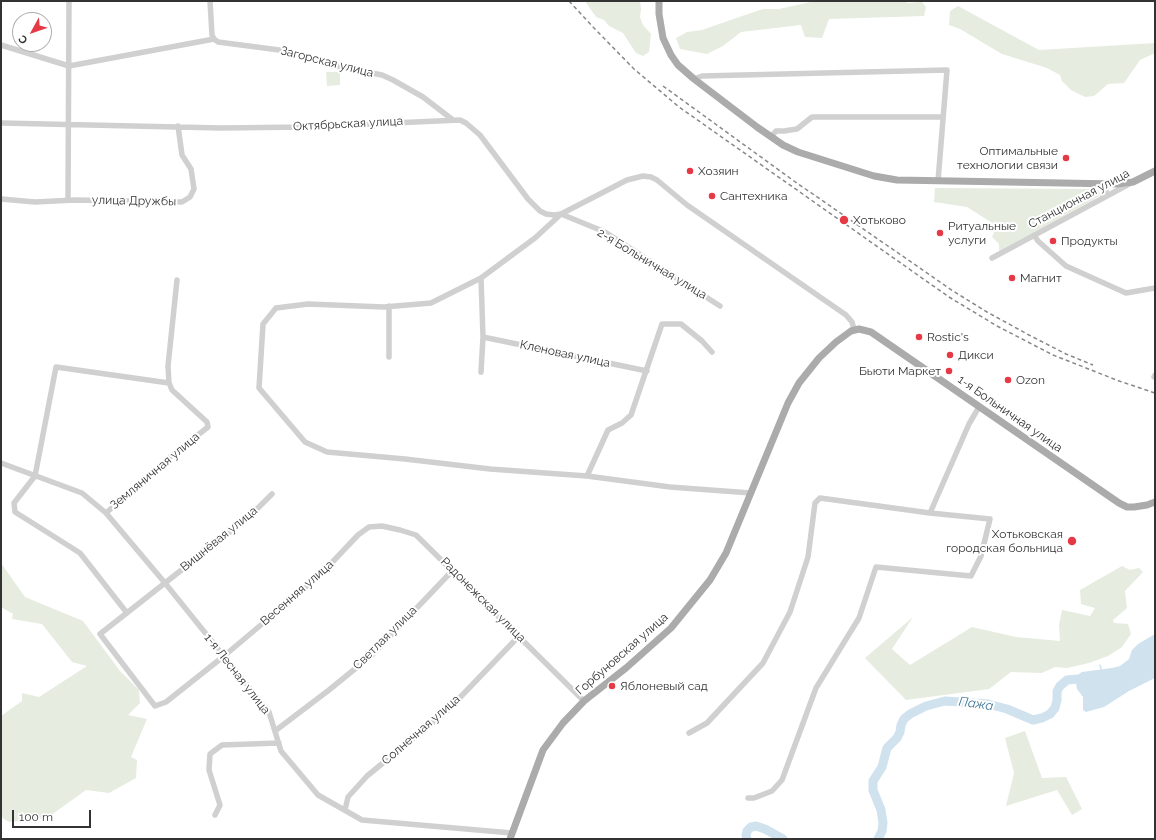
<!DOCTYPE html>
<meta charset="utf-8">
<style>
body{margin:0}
#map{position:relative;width:1156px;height:840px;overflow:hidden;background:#fff;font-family:Raleway,sans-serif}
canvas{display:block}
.frame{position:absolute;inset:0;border:2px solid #333;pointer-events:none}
.north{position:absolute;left:12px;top:12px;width:40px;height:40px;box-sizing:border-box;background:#fff;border:1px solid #adadad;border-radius:50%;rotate:230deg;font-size:11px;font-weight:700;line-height:16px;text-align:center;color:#333}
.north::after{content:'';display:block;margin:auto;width:14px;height:18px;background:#e63946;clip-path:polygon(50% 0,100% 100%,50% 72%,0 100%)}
.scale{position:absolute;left:12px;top:810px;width:79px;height:18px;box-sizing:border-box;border:2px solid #333;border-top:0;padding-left:5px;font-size:12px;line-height:14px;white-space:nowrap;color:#333;-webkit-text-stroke:3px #fff;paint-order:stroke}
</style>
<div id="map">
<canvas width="1156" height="840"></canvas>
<div class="frame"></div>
<div class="north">С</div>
<div class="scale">100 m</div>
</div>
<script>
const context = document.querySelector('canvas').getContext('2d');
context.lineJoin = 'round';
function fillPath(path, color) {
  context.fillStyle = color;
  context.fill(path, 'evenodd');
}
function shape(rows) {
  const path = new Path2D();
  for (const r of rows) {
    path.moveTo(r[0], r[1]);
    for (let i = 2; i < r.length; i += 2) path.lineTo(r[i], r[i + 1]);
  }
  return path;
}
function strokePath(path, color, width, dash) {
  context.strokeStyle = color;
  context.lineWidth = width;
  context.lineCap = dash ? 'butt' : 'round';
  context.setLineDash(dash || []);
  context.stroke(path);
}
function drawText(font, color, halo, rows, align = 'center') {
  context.font = font + ' Raleway,sans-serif';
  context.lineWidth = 4;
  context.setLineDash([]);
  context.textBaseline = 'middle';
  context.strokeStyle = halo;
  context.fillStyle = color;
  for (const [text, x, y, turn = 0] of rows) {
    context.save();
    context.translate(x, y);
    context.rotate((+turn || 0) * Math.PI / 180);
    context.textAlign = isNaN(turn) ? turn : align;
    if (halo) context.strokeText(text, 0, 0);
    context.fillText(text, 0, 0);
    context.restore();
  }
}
const green = shape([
 [585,1,640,1,641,9,640,17,643,25,651,34,649,52,643,56,636,53,623,33,609,26,604,20,596,17],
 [815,1,904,1,908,3,922,2,926,7,924,16,829,19,822,38,805,37,801,25,741,32,723,46,707,54,680,49,676,38,687,32,702,30,748,14,763,9,779,9],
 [958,6,1039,50,1155,43,1155,53,1140,60,1124,83,1108,84,1094,96,1085,97,1071,90,1062,81,1060,75,1047,68,1002,54,960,29,949,25,950,11],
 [326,72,340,72,340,85,327,86],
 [935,188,1092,189,1098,190,1100,193,1099,196,1091,201,999,251,999,244,992,237,997,226,967,207,934,202],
 [1,563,25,597,83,621,120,671,139,690,140,703,128,715,147,719,131,757,137,760,136,778,109,793,86,790,47,818,9,822,1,817,1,716,22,701,22,693,39,697,87,666,72,662,42,624,12,619,13,614,1,607],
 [1122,566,1130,570,1139,568,1143,572,1125,591,1127,608,1113,620,1114,623,1128,624,1131,634,1122,647,1108,656,1089,663,1067,668,1055,667,1042,673,1011,672,989,689,906,700,865,658,913,617,892,649,910,665,972,627,1016,637,1060,641,1059,625,1062,610,1090,616,1095,608,1081,604,1080,590],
 [1025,731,1042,778,1066,777,1082,809,1072,815,1057,790,1006,806,1014,773,1005,738]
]);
const water = shape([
 [1155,634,1155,678,1129,691,1104,707,1086,712,1083,710,1083,697,1077,689,1076,683,1079,674,1082,672,1112,668,1120,666,1129,659,1132,650,1138,644]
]);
const stream = shape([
 [1100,665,1101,669]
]);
const river = shape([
 [747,839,746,835,747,831,751,827,756,826,765,829,783,839],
 [878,839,882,831,883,823,881,810,873,790,873,781,882,767,887,748,897,738,900,732,901,725,904,719,910,714,926,706,945,701,988,704,1007,709,1033,720,1042,718,1050,714,1055,708,1057,700,1057,691,1060,686,1067,680,1089,678]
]);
const minor = shape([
 [210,1,212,35,214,39,218,42,287,51,326,64,382,75,393,80,423,97,453,120],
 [1,45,69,66,214,39],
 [694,79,702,76,947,70,938,181],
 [1,123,221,128,304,127,460,120,466,123,480,135,528,199,540,211,546,214,554,215,561,214,627,180,643,176,651,177,657,180,687,205,846,315,852,322,854,329],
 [771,137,776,131,784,131,797,129,812,117,943,117],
 [1102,198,1106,194,1106,189,1104,184],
 [1,199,35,202,75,200,182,202,190,197,194,189,191,169,182,155,178,126],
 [68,200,69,1],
 [1034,235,1038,241,1066,266,1126,293,1155,288],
 [992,258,1131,183],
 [481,278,483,337,481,372],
 [389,306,389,357],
 [720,306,605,232,561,214,535,238,481,278,431,303,384,307,308,304,276,308,263,324,259,388,305,442,327,452,405,459,490,469,587,476,670,487,751,493],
 [483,337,647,371],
 [1154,377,1155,375],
 [1,463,82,493,106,513,165,583,269,712,281,751,318,795,362,820,512,833],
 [587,476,608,430,622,423,631,415,662,324,681,324,702,341,712,352],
 [272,494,249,517,100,634,155,706,166,702,224,656,287,603,323,572,358,535,369,527,382,526,400,530,416,535,584,701],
 [106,513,170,457,208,427,207,422,172,390,169,383,168,366,177,280],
 [127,613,80,553,15,512,14,503,35,476,56,367,169,383],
 [275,731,329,690,372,655,453,570],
 [689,733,707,723,763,663,790,612,808,557,815,503,820,498,930,513,969,424,979,407],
 [748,798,754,798,772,791,782,780,816,688,859,618,876,567,971,576,981,556,990,519,930,513],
 [345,810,348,797,367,776,448,710,519,636],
 [215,815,220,805,209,770,210,754,222,745,279,743]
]);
const major = shape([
 [659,1,659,14,663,38,671,55,678,65,694,79,757,127,783,145,798,152,874,176,897,180,1117,184,1133,182,1155,171],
 [510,839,543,750,563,723,584,701,626,668,671,628,710,580,726,553,788,403,799,383,819,358,836,342,851,331,859,329,871,332,1119,503,1127,507,1134,507,1147,505,1155,502]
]);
const rail = shape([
 [569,1,594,28,634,69,679,107,949,297,997,326,1053,355,1119,381,1155,393],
 [663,86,794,181,953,291,987,312,1029,335,1066,354,1093,365]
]);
const markers = [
 [1066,158,4,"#e63946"],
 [690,171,4,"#e63946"],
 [712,196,4,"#e63946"],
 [844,220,5,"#e63946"],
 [940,233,4,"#e63946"],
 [1053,241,4,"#e63946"],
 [1012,278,4,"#e63946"],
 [919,337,4,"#e63946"],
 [950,355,4,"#e63946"],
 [949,371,4,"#e63946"],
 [1008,380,4,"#e63946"],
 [1072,541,5,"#e63946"],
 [612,686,4,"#e63946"]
];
const streetNames = [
 ["Загорская улица",327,62,14],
 ["Октябрьская улица",348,124,-3],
 ["Станционная улица",1079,199,-28],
 ["улица Дружбы",134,201,1],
 ["2-я Больничная улица",652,264,31],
 ["Кленовая улица",565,354,12],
 ["1-я Больничная улица",1010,414,35],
 ["Земляничная улица",155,471,-40],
 ["Вишнёвая улица",219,539,-39],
 ["Весенняя улица",297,593,-41],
 ["Радонежская улица",483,600,45],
 ["Светлая улица",385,638,-45],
 ["Горбуновская улица",622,654,-41],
 ["1-я Лесная улица",237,674,52],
 ["Солнечная улица",421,730,-41]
];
const poiNames = [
 ["Оптимальные",1058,151,"right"],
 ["технологии связи",1058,165,"right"],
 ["Хозяин",698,171],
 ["Сантехника",720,196],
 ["Хотьково",853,220],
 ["Ритуальные",948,226],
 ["услуги",948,240],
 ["Продукты",1061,241],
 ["Магнит",1020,278],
 ["Rostic's",927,337],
 ["Дикси",958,355],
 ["Бьюти Маркет",941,371,"right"],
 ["Ozon",1016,380],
 ["Хотьковская",1063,534,"right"],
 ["городская больница",1063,548,"right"],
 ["Яблоневый сад",620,686]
];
const waterNames = [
 ["Пажа",976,704,8]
];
fillPath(green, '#e6ecdf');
fillPath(water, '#cfe2ee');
strokePath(stream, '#cfe2ee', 1.5);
strokePath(river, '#cfe2ee', 9);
strokePath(minor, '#d0d0d0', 5.5);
strokePath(major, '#ababab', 7);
strokePath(rail, '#888', 1.5, [4, 3]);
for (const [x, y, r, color] of markers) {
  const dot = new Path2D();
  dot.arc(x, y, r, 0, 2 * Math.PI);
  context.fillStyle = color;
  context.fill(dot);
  strokePath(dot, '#fff', 1.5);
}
drawText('12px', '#333', '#fff', streetNames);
drawText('12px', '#333', '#fff', poiNames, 'left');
drawText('italic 13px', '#3f7597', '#fff', waterNames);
</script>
